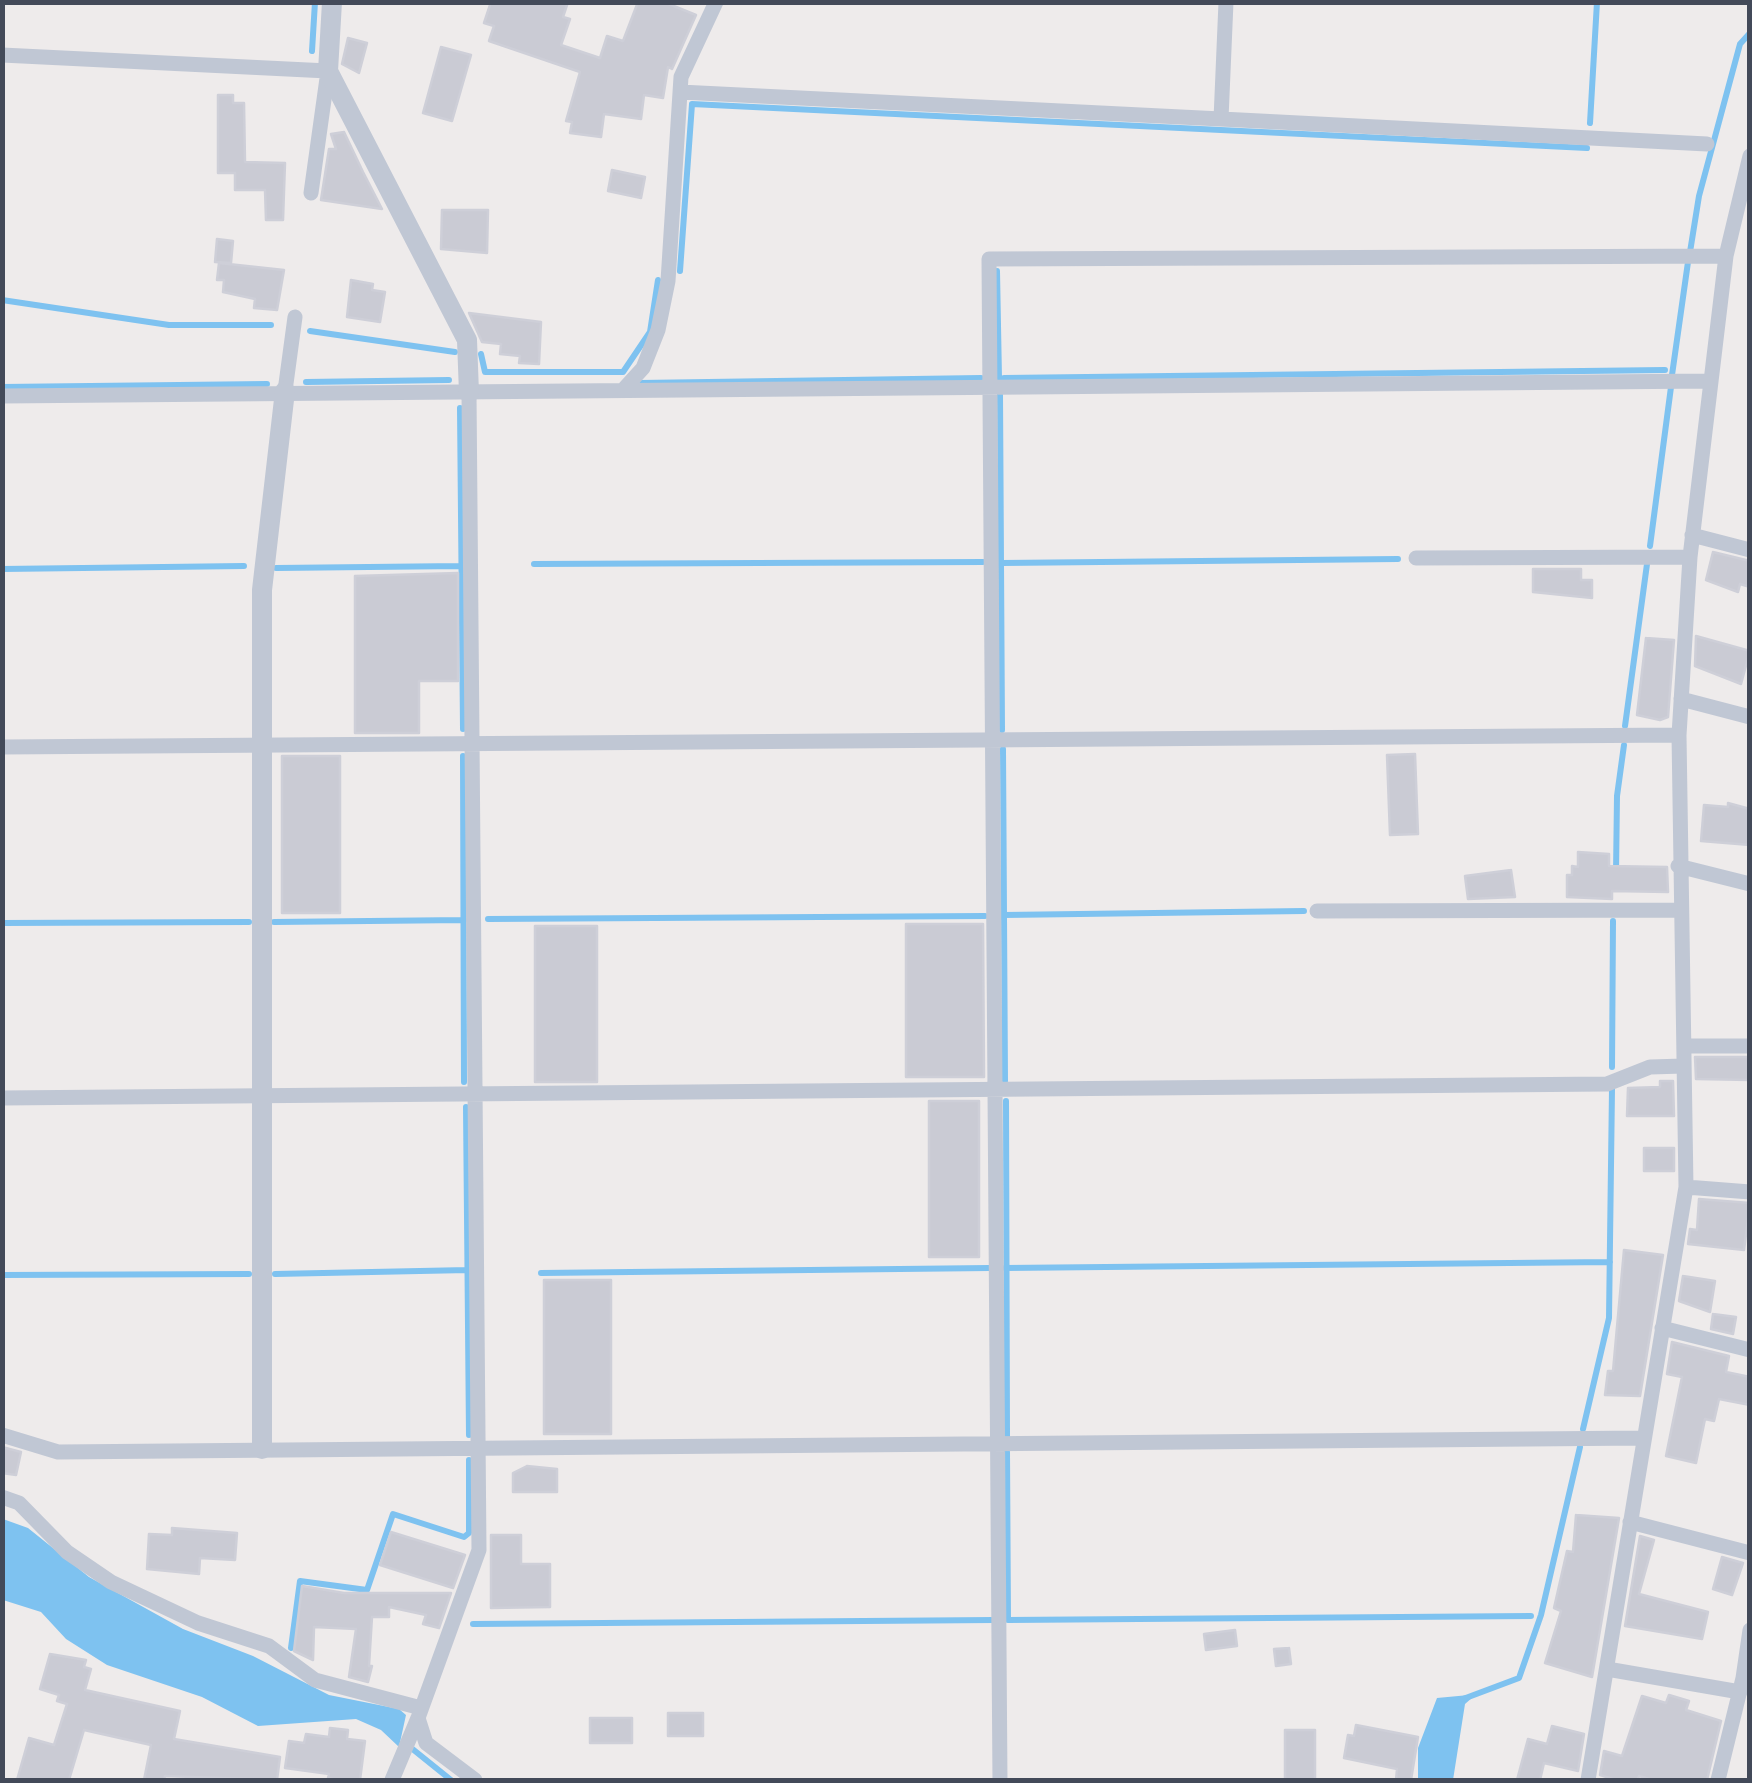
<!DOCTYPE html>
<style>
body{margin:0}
#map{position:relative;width:1752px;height:1783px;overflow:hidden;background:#eeebeb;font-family:"Fira Sans",sans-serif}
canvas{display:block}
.frame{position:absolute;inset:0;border:5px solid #434a59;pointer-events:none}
</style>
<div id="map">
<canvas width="1752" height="1783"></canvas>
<div class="frame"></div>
</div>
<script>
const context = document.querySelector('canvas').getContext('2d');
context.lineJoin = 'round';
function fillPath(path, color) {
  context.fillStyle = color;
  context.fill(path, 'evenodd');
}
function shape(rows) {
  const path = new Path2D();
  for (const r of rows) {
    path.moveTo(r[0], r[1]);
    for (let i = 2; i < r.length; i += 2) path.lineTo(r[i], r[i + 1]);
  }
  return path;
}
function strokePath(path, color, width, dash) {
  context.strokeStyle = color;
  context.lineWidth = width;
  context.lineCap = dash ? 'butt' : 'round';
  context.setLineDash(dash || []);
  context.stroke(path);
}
const water = shape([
 [3,1519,28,1528,89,1577,183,1629,253,1656,329,1695,399,1709,406,1715,399,1747,381,1730,356,1719,258,1726,202,1697,107,1665,66,1639,41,1612,3,1600],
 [1469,1695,1473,1697,1465,1704,1453,1780,1418,1780,1418,1748,1437,1698]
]);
const stream = shape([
 [312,51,315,2],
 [1590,123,1597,2],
 [1690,252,1699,196,1740,44,1750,33],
 [680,271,692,104,1587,148],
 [997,271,999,378],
 [2,300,169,325,271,325],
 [310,331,455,352],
 [481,354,485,372,623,372,650,332,658,280],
 [1672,375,1688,262],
 [1004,378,1665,370],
 [306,382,449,380],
 [640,383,981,378],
 [2,387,267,384],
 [1000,395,1002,730],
 [460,408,463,729],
 [1650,546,1671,387],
 [1002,563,1398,559],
 [534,564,983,562],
 [276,568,461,566],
 [2,569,244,566],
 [1625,726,1647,564],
 [1003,749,1005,1081],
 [463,756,464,1082],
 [1616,873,1617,796,1624,745],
 [1004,915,1304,911],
 [488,919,985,916],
 [274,922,464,920],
 [2,923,249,922],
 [1612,1067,1613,921],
 [1006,1101,1007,1436],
 [466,1107,469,1435],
 [1005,1268,1610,1262],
 [541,1273,989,1268],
 [275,1274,468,1270],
 [2,1275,249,1274],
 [1583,1429,1609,1318,1612,1089],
 [1007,1452,1008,1620,1531,1616],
 [473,1624,994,1620],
 [291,1648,300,1581,367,1590,393,1514,464,1537,469,1533,469,1460],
 [1463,1699,1519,1678,1541,1615,1580,1447],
 [410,1747,451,1780]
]);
const building = shape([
 [491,2,568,2,563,17,570,19,561,45,600,58,607,36,623,41,638,2,664,2,696,15,672,69,668,67,663,98,644,95,641,119,604,114,601,137,570,133,572,122,566,121,580,72,489,41,494,26,484,23,491,2],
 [348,38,367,43,359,73,342,64,348,38],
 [441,47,471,55,452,121,423,113,441,47],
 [218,95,233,95,233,103,244,103,245,162,285,163,283,220,266,220,265,190,235,190,235,173,218,173,218,95],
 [344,132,363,172,382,209,321,200,329,149,336,149,331,134,344,132],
 [612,170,645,177,641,198,608,191,612,170],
 [442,210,488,210,487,253,441,249,442,210],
 [217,239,233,241,231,263,215,262,217,239],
 [219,263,284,270,277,310,254,308,255,299,223,292,224,280,217,280,219,263],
 [351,280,373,284,372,290,385,292,380,322,347,317,351,280],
 [469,313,541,322,539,364,519,363,520,356,500,354,501,344,482,342,469,313],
 [1713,552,1750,561,1750,587,1740,584,1738,592,1706,580,1713,552],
 [1533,569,1581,569,1581,580,1592,580,1592,598,1533,592,1533,569],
 [458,573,458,681,419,681,419,733,355,733,355,576,458,573],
 [1696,636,1750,651,1741,684,1695,666,1696,636],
 [1646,638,1674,640,1668,717,1660,720,1637,715,1646,638],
 [1415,754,1418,834,1390,835,1387,755,1415,754],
 [282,756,340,756,340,913,282,913,282,756],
 [1728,803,1750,809,1750,845,1701,841,1704,805,1728,807,1728,803],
 [1578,852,1609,854,1609,866,1667,867,1668,892,1612,891,1612,899,1567,897,1567,875,1572,875,1572,866,1578,867,1578,852],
 [1511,870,1515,897,1468,899,1465,876,1511,870],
 [906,924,983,924,984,1077,906,1077,906,924],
 [535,926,597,926,597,1082,535,1082,535,926],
 [1695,1057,1750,1057,1750,1080,1696,1079,1695,1057],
 [1660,1081,1673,1081,1674,1116,1627,1116,1628,1088,1660,1087,1660,1081],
 [929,1101,979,1101,979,1257,929,1257,929,1101],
 [1644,1148,1674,1148,1674,1171,1644,1171,1644,1148],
 [1699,1199,1750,1203,1744,1250,1688,1244,1690,1229,1697,1230,1699,1199],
 [1624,1250,1663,1255,1640,1396,1605,1395,1608,1371,1613,1371,1624,1250],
 [1683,1276,1715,1281,1710,1312,1679,1301,1683,1276],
 [544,1280,611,1280,611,1434,544,1434,544,1280],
 [1713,1314,1736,1317,1733,1334,1711,1329,1713,1314],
 [1672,1342,1729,1356,1726,1372,1750,1377,1750,1405,1719,1399,1714,1421,1705,1419,1696,1463,1666,1456,1682,1377,1667,1374,1672,1342],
 [2,1447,21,1452,16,1475,2,1473,2,1447],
 [527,1466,557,1469,557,1492,513,1492,513,1473,527,1466],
 [1576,1515,1619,1518,1592,1677,1545,1663,1561,1611,1554,1608,1567,1551,1573,1552,1576,1515],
 [172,1528,237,1533,235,1560,200,1558,199,1574,147,1569,149,1534,172,1535,172,1528],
 [391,1532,465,1555,453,1588,380,1565,391,1532],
 [491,1535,521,1535,521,1564,550,1564,550,1607,491,1608,491,1535],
 [1640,1536,1654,1540,1639,1594,1708,1612,1702,1639,1625,1626,1640,1536],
 [1722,1557,1743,1563,1732,1595,1713,1589,1722,1557],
 [302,1586,344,1593,451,1593,439,1628,423,1624,426,1615,389,1607,389,1617,372,1617,369,1666,372,1666,368,1682,349,1677,356,1629,314,1627,313,1660,294,1651,302,1586],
 [1235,1630,1237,1646,1206,1650,1204,1634,1235,1630],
 [1289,1648,1291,1664,1276,1666,1274,1649,1289,1648],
 [50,1654,86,1660,84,1667,91,1669,85,1690,180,1711,174,1739,280,1757,277,1780,165,1776,164,1780,144,1780,151,1745,84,1730,69,1780,17,1780,29,1738,54,1745,67,1704,57,1701,59,1695,40,1689,50,1654],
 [1669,1695,1689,1701,1686,1710,1721,1721,1707,1780,1653,1780,1639,1776,1637,1780,1616,1780,1600,1775,1604,1751,1622,1756,1642,1696,1666,1703,1669,1695],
 [668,1713,703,1713,703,1736,668,1736,668,1713],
 [590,1718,632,1718,632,1743,590,1743,590,1718],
 [1356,1725,1418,1737,1411,1780,1396,1780,1397,1769,1344,1758,1348,1735,1354,1736,1356,1725],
 [1552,1726,1584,1734,1578,1771,1544,1763,1540,1780,1517,1780,1528,1739,1547,1744,1552,1726],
 [330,1728,348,1730,347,1739,365,1741,360,1780,337,1780,328,1778,329,1774,285,1768,289,1741,304,1743,306,1734,329,1737,330,1728],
 [1285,1730,1315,1730,1315,1780,1285,1780,1285,1730]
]);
const minor = shape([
 [2,55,328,71,311,193],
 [680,92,1221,119,1226,2],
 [1221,119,1707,144],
 [623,390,643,368,658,330,668,281,681,77,716,2],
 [285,391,295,317],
 [469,393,479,1550,418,1718,426,1743,475,1780],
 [2,396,1709,381],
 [1692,535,1750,550],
 [1416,558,1690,557],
 [1681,699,1750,717],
 [2,747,1679,735],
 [1678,866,1750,884],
 [1317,911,1678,910],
 [1684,1046,1750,1046],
 [2,1098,1607,1084,1650,1067,1684,1066],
 [1686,1187,1750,1192],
 [1662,1328,1750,1350],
 [2,1435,58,1452,1643,1438],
 [2,1497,19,1503,67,1552,111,1582,198,1623,269,1646,315,1680,421,1708],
 [1630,1522,1750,1553],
 [1607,1669,1740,1692],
 [392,1780,418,1718],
 [1000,1780,989,259,1726,256],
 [1588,1780,1686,1187,1679,735,1690,557,1726,256,1750,156],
 [1718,1780,1743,1678,1750,1630]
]);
const tertiary = shape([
 [332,2,328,71,467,340,469,393],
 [262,1449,262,590,285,391]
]);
fillPath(water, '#7ec2f0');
strokePath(stream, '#7ec2f0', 6);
fillPath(building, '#cacbd4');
strokePath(building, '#cecfd8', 2.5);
strokePath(minor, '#c0c7d4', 15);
strokePath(tertiary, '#c0c7d4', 20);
</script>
